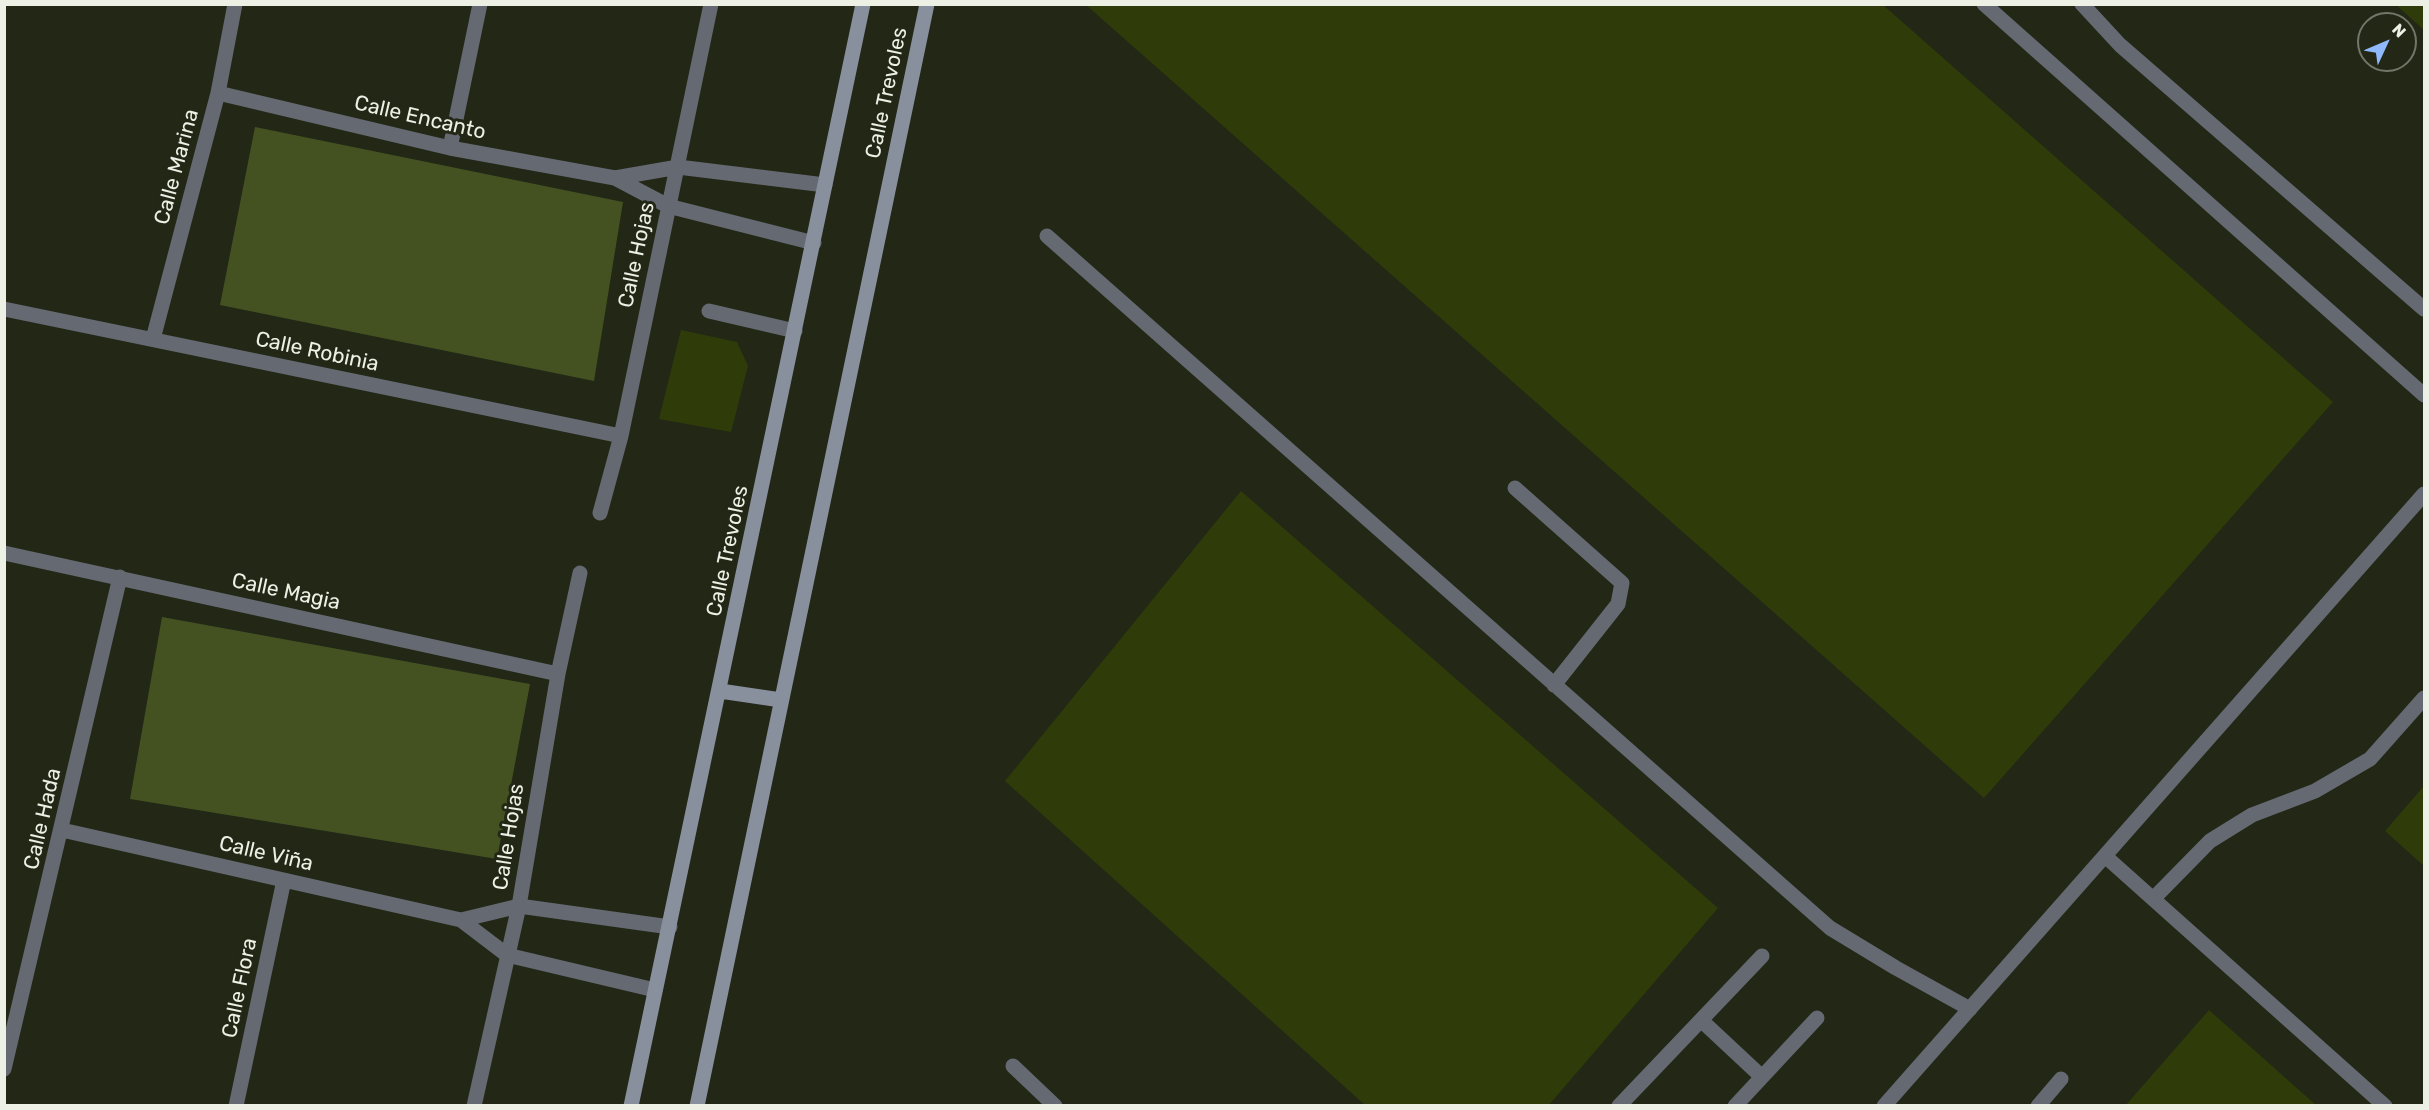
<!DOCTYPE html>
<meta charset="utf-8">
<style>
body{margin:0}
#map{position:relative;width:2429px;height:1110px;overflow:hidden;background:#222716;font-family:Rubik,sans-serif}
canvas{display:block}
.frame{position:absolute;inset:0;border:6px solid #ecf0e5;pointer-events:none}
.north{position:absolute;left:2357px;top:12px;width:60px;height:60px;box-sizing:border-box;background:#222716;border:2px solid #737769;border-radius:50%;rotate:46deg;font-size:16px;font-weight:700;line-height:24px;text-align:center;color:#ecf0e5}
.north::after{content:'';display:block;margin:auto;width:21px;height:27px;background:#90b8fd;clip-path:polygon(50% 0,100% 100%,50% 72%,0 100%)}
</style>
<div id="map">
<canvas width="2429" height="1110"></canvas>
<div class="frame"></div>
<div class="north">N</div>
</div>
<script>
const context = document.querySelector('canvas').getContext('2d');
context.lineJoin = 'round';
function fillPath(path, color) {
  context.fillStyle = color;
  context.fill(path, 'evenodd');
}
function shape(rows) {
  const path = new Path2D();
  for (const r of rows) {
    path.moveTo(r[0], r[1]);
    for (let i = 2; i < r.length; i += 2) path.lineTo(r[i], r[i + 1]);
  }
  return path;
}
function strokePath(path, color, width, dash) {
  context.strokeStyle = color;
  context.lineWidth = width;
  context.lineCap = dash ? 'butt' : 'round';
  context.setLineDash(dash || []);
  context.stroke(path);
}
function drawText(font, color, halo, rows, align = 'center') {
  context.font = font + ' Rubik,sans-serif';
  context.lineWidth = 6;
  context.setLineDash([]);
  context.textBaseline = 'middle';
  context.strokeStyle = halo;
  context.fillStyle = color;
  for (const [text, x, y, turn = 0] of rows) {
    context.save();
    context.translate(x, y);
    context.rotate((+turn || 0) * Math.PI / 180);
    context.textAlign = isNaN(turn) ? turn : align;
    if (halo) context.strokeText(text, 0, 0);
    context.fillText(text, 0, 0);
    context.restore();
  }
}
const green = shape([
 [255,127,623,202,594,381,220,305],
 [162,617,530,684,497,859,130,799]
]);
const building = shape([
 [1085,4,1882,4,2333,402,1984,798],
 [2395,4,2424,4,2424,30],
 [681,330,737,342,748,366,731,432,659,419],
 [1241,491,1718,908,1548,1106,1366,1106,1005,781],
 [2424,786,2424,866,2385,831],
 [2209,1010,2317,1106,2125,1106]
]);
const lane = shape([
 [1984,4,2424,395],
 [2082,4,2120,45,2424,309],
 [1047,236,1830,928,1896,968,1970,1009],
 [709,311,795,331],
 [1515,488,1622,583,1618,604,1554,685],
 [2105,856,2385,1106],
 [2153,899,2210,841,2252,815,2315,791,2370,759,2424,698],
 [1702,1021,1762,1077],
 [1013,1066,1055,1106],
 [1619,1106,1762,956],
 [1735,1106,1817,1018],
 [1884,1106,2424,494],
 [2038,1106,2061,1079]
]);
const street = shape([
 [218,93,450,148,615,178,668,206,814,243],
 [450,148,480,4],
 [615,178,678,167,825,185],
 [4,309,621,436],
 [153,339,218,93,235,4],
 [600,513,621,436,711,4],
 [4,553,558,674],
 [62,830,461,920,507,955,655,990],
 [461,920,519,906,670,927],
 [4,1069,120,577],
 [236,1106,284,880],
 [474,1106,519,906,558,674,580,573]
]);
const secondary = shape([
 [720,691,781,700],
 [631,1106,863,4],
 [697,1106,927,4]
]);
const streetNames = [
 ["Calle Trevoles",887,93,-78],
 ["Calle Encanto",420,118,13],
 ["Calle Marina",177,167,-75],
 ["Calle Hojas",637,255,-78],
 ["Calle Robinia",317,352,12],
 ["Calle Trevoles",728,551,-78],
 ["Calle Magia",286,592,12],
 ["Calle Hada",43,819,-77],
 ["Calle Hojas",509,837,-81],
 ["Calle Viña",266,854,13],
 ["Calle Flora",240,988,-78]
];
fillPath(green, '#445222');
fillPath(building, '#2f3c0a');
strokePath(lane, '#656971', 15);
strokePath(street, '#656971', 15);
strokePath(secondary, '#89909d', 15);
drawText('21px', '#ecf0e5', '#222716', streetNames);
</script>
